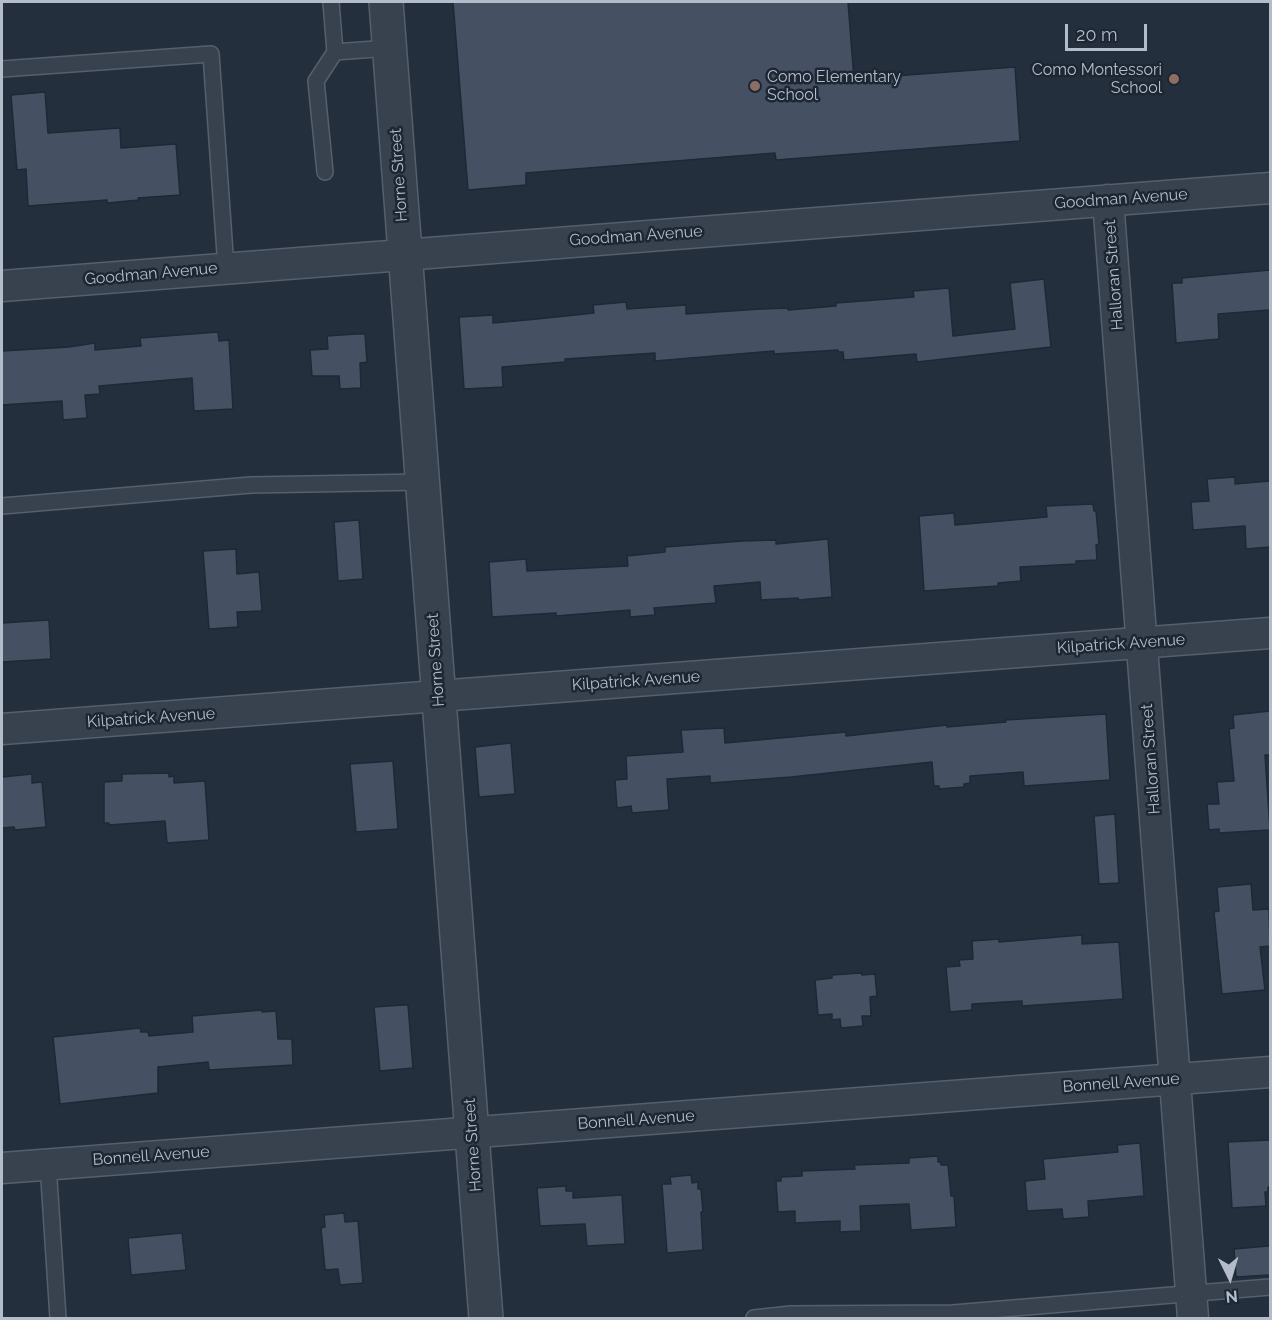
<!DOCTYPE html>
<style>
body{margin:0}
#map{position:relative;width:1272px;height:1320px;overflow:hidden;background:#242f3e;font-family:Raleway,sans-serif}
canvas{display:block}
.frame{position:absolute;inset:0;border:3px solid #b4bcc9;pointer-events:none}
.north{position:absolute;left:1200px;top:1248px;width:60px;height:60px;-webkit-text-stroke:4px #1d2633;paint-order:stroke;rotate:175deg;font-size:16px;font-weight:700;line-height:24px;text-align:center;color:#b4bcc9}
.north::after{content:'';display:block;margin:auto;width:21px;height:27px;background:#b4bcc9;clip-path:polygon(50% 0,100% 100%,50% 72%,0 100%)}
.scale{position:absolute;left:1065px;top:24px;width:82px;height:27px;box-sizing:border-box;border:3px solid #b4bcc9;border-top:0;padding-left:8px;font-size:18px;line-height:21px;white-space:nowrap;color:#b4bcc9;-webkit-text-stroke:4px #1d2633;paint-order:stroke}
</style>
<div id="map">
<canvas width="1272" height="1320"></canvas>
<div class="frame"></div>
<div class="north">N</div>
<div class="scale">20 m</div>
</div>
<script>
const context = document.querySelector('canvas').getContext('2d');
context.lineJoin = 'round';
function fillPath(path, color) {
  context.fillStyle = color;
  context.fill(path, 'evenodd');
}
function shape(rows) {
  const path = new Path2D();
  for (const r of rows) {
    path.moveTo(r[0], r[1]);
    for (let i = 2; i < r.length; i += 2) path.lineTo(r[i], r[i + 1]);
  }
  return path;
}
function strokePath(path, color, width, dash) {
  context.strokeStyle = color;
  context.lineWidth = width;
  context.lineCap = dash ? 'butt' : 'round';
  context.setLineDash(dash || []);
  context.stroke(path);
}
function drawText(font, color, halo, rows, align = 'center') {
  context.font = font + ' Raleway,sans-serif';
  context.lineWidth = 5;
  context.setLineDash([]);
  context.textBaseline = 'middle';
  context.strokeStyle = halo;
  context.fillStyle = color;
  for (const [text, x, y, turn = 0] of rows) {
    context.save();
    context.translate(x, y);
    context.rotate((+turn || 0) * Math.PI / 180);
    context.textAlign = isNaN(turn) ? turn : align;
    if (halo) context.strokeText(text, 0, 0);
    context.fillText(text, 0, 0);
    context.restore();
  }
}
const building = shape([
 [453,2,848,2,854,79,1015,67,1020,141,776,160,775,153,526,173,526,185,468,190,453,2],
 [45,92,48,133,120,128,121,148,176,144,180,195,138,198,139,200,107,203,107,200,28,206,26,169,17,170,11,95,45,92],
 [1270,270,1270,310,1218,314,1219,339,1176,343,1172,283,1182,283,1182,278,1270,270],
 [1044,279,1051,347,917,362,916,354,844,360,843,352,838,352,838,350,774,354,774,351,655,361,655,353,565,359,565,362,502,367,503,387,464,389,459,317,493,315,493,323,537,319,594,313,593,305,626,302,627,309,686,305,686,314,761,309,788,308,788,310,836,306,836,303,914,297,913,291,949,288,953,336,1015,329,1010,283,1044,279],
 [218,332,219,341,229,340,233,409,194,411,192,378,99,386,100,394,85,395,87,418,63,420,62,401,2,405,2,351,69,347,95,343,95,350,141,346,140,338,218,332],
 [356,334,365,334,367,362,360,363,361,388,340,389,339,376,312,376,310,350,328,349,327,336,356,334],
 [1235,477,1235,484,1270,481,1270,547,1246,549,1245,526,1193,530,1191,502,1209,501,1207,479,1235,477],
 [1093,504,1094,511,1096,511,1099,544,1096,545,1097,560,1076,561,1076,564,1020,567,1021,581,998,583,998,586,924,591,919,516,954,513,955,525,1047,517,1046,506,1093,504],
 [359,520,363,579,338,581,334,522,359,520],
 [828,539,832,597,799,600,798,598,761,600,760,582,714,586,716,603,654,608,655,615,630,617,630,610,556,616,556,613,492,617,489,562,526,559,527,571,628,566,627,556,665,552,665,547,743,541,776,540,776,544,828,539],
 [236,549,237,574,259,572,262,611,237,612,238,627,209,629,203,551,236,549],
 [49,620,51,659,2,662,2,623,49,620],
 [1270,711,1270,755,1265,755,1270,830,1219,833,1219,829,1209,830,1207,804,1219,804,1217,782,1234,781,1229,729,1234,728,1233,715,1270,711],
 [1106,714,1110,780,1024,786,1023,772,970,776,970,783,964,784,964,787,939,789,939,786,934,786,932,762,791,777,710,783,710,776,667,779,669,810,632,813,631,806,617,808,615,780,627,779,626,756,683,752,681,730,724,728,725,743,846,732,846,736,947,725,947,727,1006,722,1005,720,1106,714],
 [511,743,515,794,479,797,475,747,511,743],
 [393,761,398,829,356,832,350,764,393,761],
 [169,773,169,777,174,776,174,783,205,781,209,840,167,843,165,821,109,825,109,823,104,823,104,782,122,781,122,774,169,773],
 [32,774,32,783,42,782,46,827,15,830,14,827,2,828,2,777,32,774],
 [1115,814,1119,883,1099,884,1094,816,1115,814],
 [1251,884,1253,910,1269,909,1270,946,1260,947,1265,990,1222,994,1214,912,1219,911,1217,887,1251,884],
 [1082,935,1082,944,1119,942,1123,999,1022,1006,1022,1001,972,1004,972,1010,950,1012,946,967,960,966,959,960,973,959,972,941,999,939,999,942,1082,935],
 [861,973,862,975,875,974,877,996,870,997,871,1016,862,1016,863,1026,841,1028,840,1019,832,1020,832,1014,818,1015,815,980,832,978,832,975,861,973],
 [403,1005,408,1005,413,1068,380,1071,374,1007,403,1005],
 [262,1010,262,1012,276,1011,278,1039,292,1039,293,1065,209,1070,208,1062,158,1067,158,1093,60,1104,53,1037,140,1028,141,1032,148,1032,149,1036,193,1032,192,1016,262,1010],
 [1270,1140,1270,1187,1268,1187,1268,1192,1265,1192,1266,1206,1232,1208,1228,1142,1270,1140],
 [1140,1143,1144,1196,1088,1201,1089,1217,1063,1219,1062,1209,1027,1211,1025,1181,1045,1179,1043,1159,1118,1152,1117,1145,1140,1143],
 [938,1156,938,1162,941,1162,941,1165,948,1165,951,1196,954,1196,956,1227,911,1230,909,1204,860,1206,861,1231,840,1232,840,1221,795,1223,795,1211,778,1212,776,1181,781,1181,781,1177,802,1176,802,1171,855,1169,854,1165,909,1163,909,1158,938,1156],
 [691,1175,692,1183,698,1182,698,1189,701,1189,703,1212,701,1212,703,1250,667,1253,662,1184,671,1184,670,1177,691,1175],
 [566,1186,566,1191,573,1191,573,1198,622,1195,625,1244,587,1246,585,1224,540,1226,537,1188,566,1186],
 [344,1213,345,1222,358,1221,363,1283,340,1285,338,1269,325,1270,321,1228,325,1227,324,1215,344,1213],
 [182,1233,186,1270,131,1275,128,1238,182,1233],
 [1268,1246,1270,1246,1270,1275,1236,1277,1234,1249,1268,1246]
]);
const service = shape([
 [331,2,335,52,389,48],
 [2,69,211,54,226,268],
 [325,172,316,81,335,52],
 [2,506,251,485,422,482],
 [48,1164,58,1318],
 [754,1318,791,1314,953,1313,1270,1287]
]);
const minor = shape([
 [1108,200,1193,1318],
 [2,286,1270,188],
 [2,729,1270,633],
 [2,1168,1270,1072]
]);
const tertiary = shape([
 [386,2,486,1318]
]);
const markers = [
 [1174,79,6,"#8d6e63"],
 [755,86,6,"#8d6e63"]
];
const poiNames = [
 ["Como Montessori",1162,70],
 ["School",1162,88],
 ["Como Elementary",767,77,"left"],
 ["School",767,95,"left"]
];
const streetNames = [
 ["Horne Street",399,175,-94],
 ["Goodman Avenue",1121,199,-4],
 ["Goodman Avenue",636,236,-4],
 ["Goodman Avenue",151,274,-5],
 ["Halloran Street",1114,275,-94],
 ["Kilpatrick Avenue",1121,644,-4],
 ["Horne Street",436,660,-94],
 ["Kilpatrick Avenue",636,681,-4],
 ["Kilpatrick Avenue",151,718,-4],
 ["Halloran Street",1151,759,-94],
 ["Bonnell Avenue",1121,1083,-4],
 ["Bonnell Avenue",636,1120,-4],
 ["Horne Street",473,1145,-94],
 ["Bonnell Avenue",151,1156,-4]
];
fillPath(building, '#455162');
strokePath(building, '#1f2835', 1.5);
strokePath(service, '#565f6c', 18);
strokePath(minor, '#565f6c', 33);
strokePath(tertiary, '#565f6c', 36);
strokePath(service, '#38414e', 15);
strokePath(minor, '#38414e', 30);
strokePath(tertiary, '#38414e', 33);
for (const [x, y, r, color] of markers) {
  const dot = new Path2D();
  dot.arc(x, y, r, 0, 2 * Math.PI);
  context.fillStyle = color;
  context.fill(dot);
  strokePath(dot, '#1d2633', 2);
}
drawText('16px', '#b4bcc9', '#1d2633', poiNames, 'right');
drawText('16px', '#b4bcc9', '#1d2633', streetNames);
</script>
